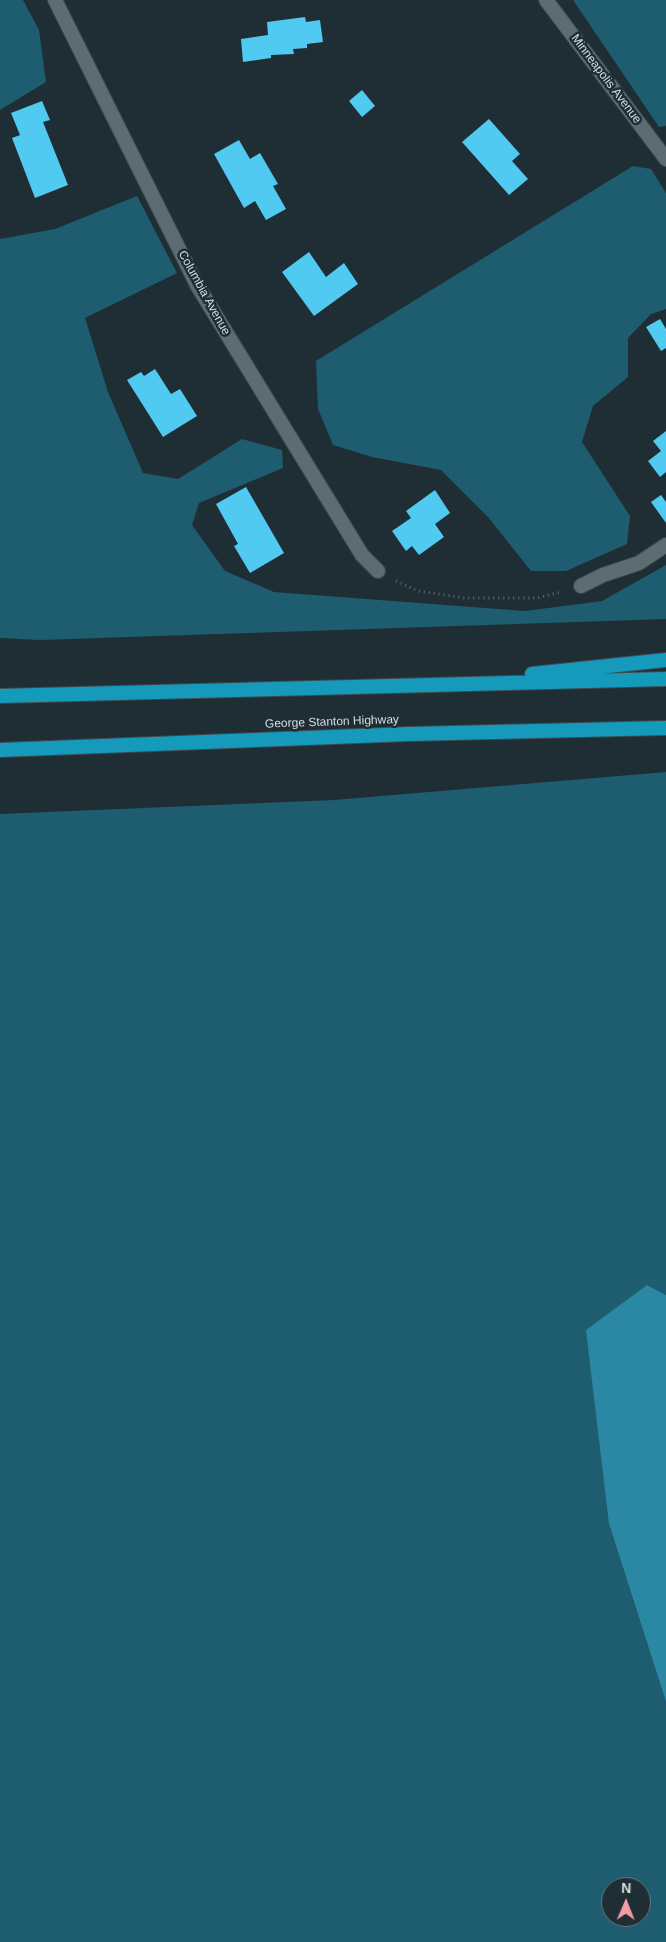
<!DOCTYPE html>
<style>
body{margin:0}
#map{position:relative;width:666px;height:1942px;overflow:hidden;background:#1f2e34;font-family:Arial,sans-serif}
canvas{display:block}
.north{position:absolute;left:601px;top:1877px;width:50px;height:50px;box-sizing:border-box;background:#1f2e34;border:1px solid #68757a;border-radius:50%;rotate:1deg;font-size:14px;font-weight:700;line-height:20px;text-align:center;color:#d5dfe2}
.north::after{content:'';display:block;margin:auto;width:18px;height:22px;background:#f49aa4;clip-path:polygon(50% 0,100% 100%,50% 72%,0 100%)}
</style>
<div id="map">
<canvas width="666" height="1942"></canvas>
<div class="north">N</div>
</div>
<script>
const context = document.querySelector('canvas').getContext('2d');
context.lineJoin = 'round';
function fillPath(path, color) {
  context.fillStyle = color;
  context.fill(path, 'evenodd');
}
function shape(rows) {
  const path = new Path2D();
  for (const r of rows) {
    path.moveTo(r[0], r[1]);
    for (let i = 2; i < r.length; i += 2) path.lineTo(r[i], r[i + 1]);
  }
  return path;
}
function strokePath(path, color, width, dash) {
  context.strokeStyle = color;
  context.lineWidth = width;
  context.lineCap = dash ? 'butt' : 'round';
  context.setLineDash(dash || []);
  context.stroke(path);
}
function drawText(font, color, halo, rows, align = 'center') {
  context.font = font + ' Arial,sans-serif';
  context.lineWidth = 5;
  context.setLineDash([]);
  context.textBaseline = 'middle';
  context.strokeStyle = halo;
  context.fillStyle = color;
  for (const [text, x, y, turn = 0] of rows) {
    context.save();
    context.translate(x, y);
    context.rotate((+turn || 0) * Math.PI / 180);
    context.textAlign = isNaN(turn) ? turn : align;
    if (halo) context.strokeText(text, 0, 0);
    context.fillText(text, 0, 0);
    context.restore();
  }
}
const green = shape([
 [0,0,23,0,39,30,46,82,0,110],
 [573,0,666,0,666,126,659,127],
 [633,166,651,169,666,193,666,309,651,314,628,338,628,377,593,406,582,442,630,516,627,544,566,571,531,571,488,517,441,470,372,457,333,445,318,409,316,361],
 [137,196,177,273,85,318,108,392,143,473,178,479,242,439,282,450,283,468,199,503,192,525,225,571,274,592,525,611,602,601,666,565,666,619,40,640,0,638,0,239,55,229],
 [666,772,666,1295,647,1285,609,1524,666,1702,666,1942,0,1942,0,814,334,800],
 [611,1887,641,1887,641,1917,611,1917]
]);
const water = shape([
 [647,1285,666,1295,666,1702,609,1524,586,1330]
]);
const building = shape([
 [305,17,306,22,320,20,323,42,307,44,307,48,293,49,294,54,271,55,271,58,243,62,241,39,268,35,267,22],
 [362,90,375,106,362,117,349,101],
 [42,101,50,120,43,122,68,185,35,198,12,138,20,135,11,113],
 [489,119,520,154,512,161,528,179,509,195,462,142],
 [239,140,250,159,260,153,278,184,273,186,286,209,266,220,255,201,244,208,214,154],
 [309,252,326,277,344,263,358,284,314,316,282,272],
 [660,319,666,329,666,348,661,351,646,327],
 [155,369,171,394,180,389,197,416,163,437,127,380,141,372,144,376],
 [666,431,666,472,660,477,648,461,661,451,653,441],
 [246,487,284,553,250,573,234,546,238,544,216,504],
 [435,490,450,513,435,524,444,537,419,555,412,546,406,551,392,531,411,518,406,511],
 [661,495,666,502,666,523,651,502]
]);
const path = shape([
 [396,581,418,591,466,598,537,598,561,592]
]);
const minor = shape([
 [55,0,197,285,362,555,378,571],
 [546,0,666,159],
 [581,586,603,575,639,563,666,545]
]);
const trunk = shape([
 [532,674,666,660],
 [0,696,666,679],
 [0,750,409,734,666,728]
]);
const streetNames = [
 ["Minneapolis Avenue",606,79,53],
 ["Columbia Avenue",204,293,61],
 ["George Stanton Highway",332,722,-2]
];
fillPath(green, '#1e5c6f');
fillPath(water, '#2a88a5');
fillPath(building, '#51caf1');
strokePath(minor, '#3d4a4f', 16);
strokePath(trunk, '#3d4a4f', 16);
strokePath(path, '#5e6b70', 3, [1, 4]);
strokePath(minor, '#5c6c73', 14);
strokePath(trunk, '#169abc', 14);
drawText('12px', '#d5dfe2', '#1f2e34', streetNames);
</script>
